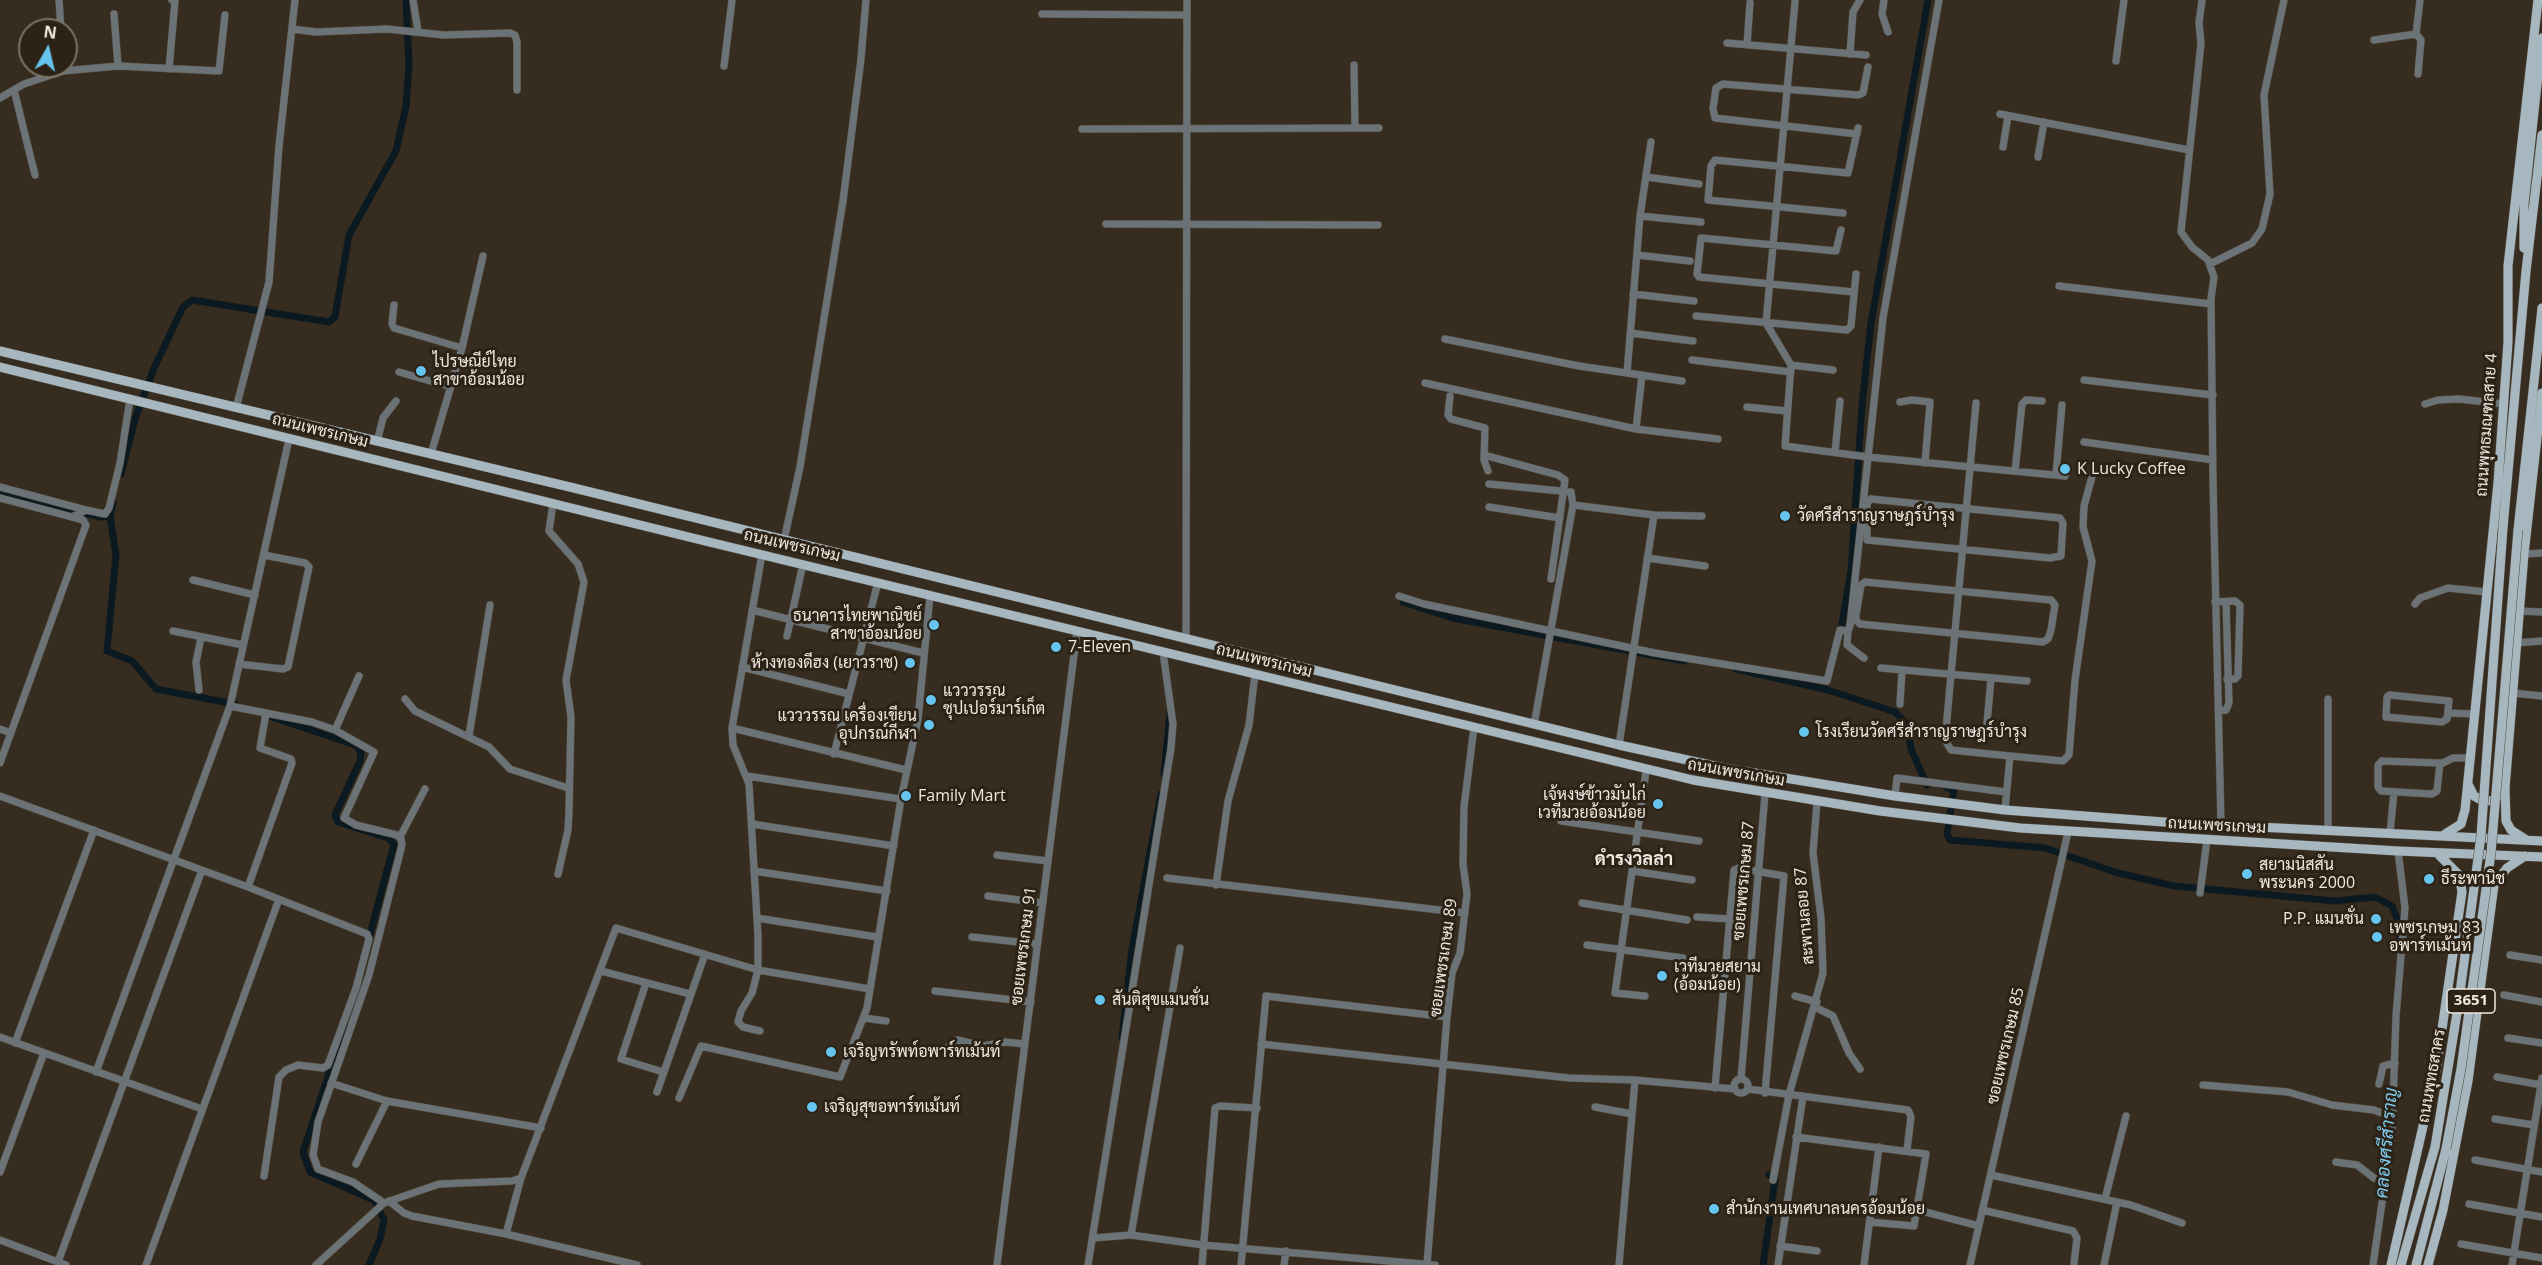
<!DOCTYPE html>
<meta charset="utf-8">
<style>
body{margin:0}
#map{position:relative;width:2542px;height:1265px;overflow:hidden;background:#362d20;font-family:"Open Sans",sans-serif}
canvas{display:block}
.north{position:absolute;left:18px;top:18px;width:60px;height:60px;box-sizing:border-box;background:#2c2316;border:2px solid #7a7267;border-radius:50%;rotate:8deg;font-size:16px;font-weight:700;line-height:24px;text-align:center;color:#efe9e1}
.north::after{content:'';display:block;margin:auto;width:21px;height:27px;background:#65c5ee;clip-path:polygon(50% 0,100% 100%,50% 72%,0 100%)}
</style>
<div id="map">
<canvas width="2542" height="1265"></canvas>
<div class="north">N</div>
</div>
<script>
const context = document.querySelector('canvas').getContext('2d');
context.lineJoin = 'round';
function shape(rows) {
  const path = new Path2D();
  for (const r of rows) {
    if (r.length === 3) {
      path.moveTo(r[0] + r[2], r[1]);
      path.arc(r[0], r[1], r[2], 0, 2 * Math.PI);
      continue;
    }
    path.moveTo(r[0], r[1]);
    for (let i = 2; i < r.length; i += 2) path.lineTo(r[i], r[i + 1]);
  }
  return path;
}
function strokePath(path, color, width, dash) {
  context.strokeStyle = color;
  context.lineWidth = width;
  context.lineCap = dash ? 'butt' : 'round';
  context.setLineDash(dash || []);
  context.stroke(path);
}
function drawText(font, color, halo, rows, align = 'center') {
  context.font = font + ' "Open Sans",Sarabun,sans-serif';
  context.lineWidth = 6;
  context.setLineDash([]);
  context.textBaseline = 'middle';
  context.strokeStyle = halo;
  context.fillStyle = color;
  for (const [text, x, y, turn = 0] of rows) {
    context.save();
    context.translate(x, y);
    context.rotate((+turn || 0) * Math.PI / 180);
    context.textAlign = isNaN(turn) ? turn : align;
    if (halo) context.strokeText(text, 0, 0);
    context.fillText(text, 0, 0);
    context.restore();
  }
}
const canal = shape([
 [121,474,135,419,154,368,183,307,192,300,329,322,335,317,349,235,396,151,406,106,409,64,406,0],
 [0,491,100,517,110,516],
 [113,503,110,516,116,555,107,651,132,661,156,689,235,704],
 [1403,602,1452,618,1684,661],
 [1840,635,1851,571,1862,405,1871,323,1928,0],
 [1736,669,1828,690,1895,712,1907,724,1911,749,1927,785],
 [269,716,355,745,361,752,360,761,335,815,338,822,388,838,394,844,368,942],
 [1164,774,1170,713],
 [1947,788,1954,789,1947,834,1950,840,2045,848,2118,873,2174,886,2335,901,2375,897,2392,906,2398,921,2400,937],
 [345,1025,303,1152,310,1172,374,1200,384,1220,380,1239,369,1265],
 [1122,1037,1132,949,1161,794],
 [1763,1265,1775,1180,1769,1175]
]);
const minor = shape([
 [59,0,61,30],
 [413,0,418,31],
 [1884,0,1882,14,1888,32],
 [2202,0,2199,23,2201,43,2181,232,2192,247,2208,260,2214,277,2211,299,2213,481,2221,824],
 [1795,2,1766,323,1791,365,1785,446,1868,457,2065,476],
 [114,14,118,66],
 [1042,14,1187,15],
 [292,29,316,32,387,29,444,35,510,33,515,35,517,42,517,90],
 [2416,34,2421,40,2418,74],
 [2374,40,2416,34,2420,0],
 [1727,43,1866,55],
 [1747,45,1750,3],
 [1850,54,1853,12,1860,0],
 [2116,61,2124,0],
 [1354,65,1355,128],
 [724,66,732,0],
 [169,69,175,1,172,0],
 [14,90,35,175],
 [0,98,24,84,63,71,118,66,219,71,225,15],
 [2000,114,2189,150],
 [1082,129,1379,128],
 [1857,134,1715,118,1713,109,1716,88,1723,84,1858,95,1863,93,1868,67],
 [2003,147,2008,116],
 [2038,157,2044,122],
 [1646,177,1699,184],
 [1843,213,1708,200,1711,166,1715,160,1848,173,1858,128],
 [1640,216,1701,222],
 [1106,224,1378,225],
 [1841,230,1836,251,1701,238,1697,274,1699,277,1854,292],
 [1637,255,1690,261],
 [2210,264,2252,243,2262,229,2270,194,2264,95,2284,0],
 [2059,286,2211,304],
 [1633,294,1694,301],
 [394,305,392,324,394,328,462,348],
 [1696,316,1847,330,1851,326,1856,274],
 [1630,333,1693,341],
 [1445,339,1579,366,1682,381],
 [1692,360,1791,372],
 [1791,365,1833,370],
 [399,372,451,387],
 [1627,373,1640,216,1651,142],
 [2084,380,2213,395],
 [1425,383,1636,429,1718,439],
 [1450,396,1448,415,1451,419,1485,428,1484,460,1488,471],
 [1900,402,1912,400,1930,402,1925,463],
 [1976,403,1945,740,1951,750,2010,756,2005,810],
 [2425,404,2438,400,2459,399,2504,404],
 [1747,407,1787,411],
 [236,408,269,282,279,146,295,0],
 [1636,429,1642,375],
 [377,442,383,418,396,401],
 [2084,442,2213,460],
 [1835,452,1840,401],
 [431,454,462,348,483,256],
 [1484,455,1558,475,1565,480,1551,579],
 [2015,471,2022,404,2026,400,2042,401],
 [2056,474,2062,405],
 [1489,484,1571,492,1573,505,1654,515,1702,516],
 [0,487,86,510],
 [0,498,72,517,83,520,86,525,0,763],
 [1871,499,2060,518,2063,523,2061,556,2050,558,1867,540,1867,503,1871,499],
 [553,503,549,531,578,564,584,582,566,680,571,717,569,811,568,830,558,874],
 [1489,507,1560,518],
 [72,517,86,510,105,514,109,508,120,463,130,399],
 [784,540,800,467,843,201,861,59,866,0],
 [2524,554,2542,553],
 [1647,558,1705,566],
 [193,580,255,595],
 [1865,582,2051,600,2055,605,2051,630,2048,639,2043,642,1860,624,1856,620,1856,615,1861,585,1865,582],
 [1399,596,1424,604,1655,653,1827,681,1840,630,1848,631,1850,626,1883,318,1939,0],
 [2215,602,2235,601,2240,605,2238,676,2235,679,2227,679],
 [2415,604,2420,598,2448,588,2487,592],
 [752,610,923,653],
 [2519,611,2542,612],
 [173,631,243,645],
 [1848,631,1847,645,1864,658],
 [787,636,803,564],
 [1186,639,1187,0],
 [2516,643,2542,641],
 [239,664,283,669,288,667,309,567,305,563,264,555],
 [742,667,849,694],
 [1881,668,2027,681],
 [199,690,196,662,201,638],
 [2512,693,2542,696],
 [2390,695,2449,701,2447,719,2442,722,2386,717,2387,697,2390,695],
 [405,699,415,711,489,747,510,769,568,788],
 [1900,704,1902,670],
 [230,706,312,722,335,730,374,752,344,818,356,825,397,835,401,839,402,845,369,975,318,1122,313,1155,318,1169,353,1182,384,1203],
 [2218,711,2226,710,2229,703,2226,602],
 [2448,713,2474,714],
 [1987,723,1991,679],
 [1534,725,1573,505],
 [732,728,906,770],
 [0,729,11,733],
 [335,730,359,676],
 [469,736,490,605],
 [1619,745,1654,515],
 [834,754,878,582],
 [2010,756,2063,761,2069,755,2075,680,2092,561,2083,527,2084,506,2093,473],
 [2382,761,2440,763,2437,791,2432,794,2381,791,2378,787,2378,765,2382,761],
 [2441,764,2453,758,2470,758],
 [747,776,901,799],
 [0,796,248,887,367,934,369,939,356,988,328,1065,323,1068,298,1065,286,1070,279,1077,264,1176],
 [1895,796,1897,778,2006,792],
 [1561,821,1699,841],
 [752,824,894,846],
 [2328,830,2328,699],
 [2390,833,2394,792],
 [400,837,425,789],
 [997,855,1048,861],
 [754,871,887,891],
 [1632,871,1692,880],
 [1167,878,1465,913],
 [1216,885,1228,801,1249,725,1255,674],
 [248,887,292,763,291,759,260,748,266,713],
 [2200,893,2207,840],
 [988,896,1043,903],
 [1582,903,1687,920],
 [1697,917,1731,919],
 [757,918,877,937],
 [972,937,1037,944],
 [1587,945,1683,958],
 [2510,955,2542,960],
 [601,971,690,994],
 [646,983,621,1059,663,1072],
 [935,991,1031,1002],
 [2504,995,2542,1002],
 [1645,996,1615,993,1646,771],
 [1795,996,1817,1002],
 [1815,1007,1833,1016,1849,1053,1860,1069],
 [864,1018,886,1021],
 [760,1031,743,1027,738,1022,741,1011,752,993,758,970,758,936,749,784,733,745,732,728,762,554],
 [0,1037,202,1109],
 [2508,1038,2542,1043],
 [15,1043,94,830],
 [1261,1044,1569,1078,1635,1080,1735,1089],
 [945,1049,957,1040,983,1046,1005,1042,1025,1044],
 [96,1072,230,706,289,439],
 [2497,1077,2542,1085],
 [1741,1079,1765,794],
 [1741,1086,7],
 [331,1083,387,1101,541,1128],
 [2379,1084,2383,1066,2395,1063],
 [2203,1085,2288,1092,2332,1105,2374,1110,2392,1117],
 [1715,1088,1734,870,1739,868,1784,876,1765,1093],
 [1748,1089,1908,1110,1911,1117,1907,1150],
 [657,1092,705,954],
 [679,1098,701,1046,840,1077,867,1008,901,799,918,719,930,596],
 [1595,1107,1632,1114],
 [2495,1119,2534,1125],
 [1796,1137,1926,1154,1914,1226,1870,1222],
 [2475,1160,2542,1172],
 [2336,1162,2357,1165,2374,1178,2387,1182],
 [356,1164,387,1101],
 [0,1172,44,1053],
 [1991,1175,2131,1205,2182,1223],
 [1773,1180,1789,1095,1823,973,1821,918,1813,853,1817,802],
 [2105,1199,2126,1116],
 [389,1201,404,1213,412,1216,506,1234,637,1265],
 [2469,1204,2542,1217],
 [1918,1210,1979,1226],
 [1982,1210,2073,1231,2077,1238,2074,1263],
 [506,1234,521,1178],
 [1131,1235,1180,948],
 [1093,1238,1131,1235,1203,1245,1435,1265],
 [0,1240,66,1265],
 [2461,1244,2542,1258],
 [1780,1246,1817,1251],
 [58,1262,202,870],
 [1427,1264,1447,1017,1452,973,1460,953,1467,894,1463,864,1464,807,1474,727],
 [146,1265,279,899],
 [316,1265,384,1203,439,1184,512,1181,521,1178,616,928,758,970,870,989],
 [997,1265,1077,631],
 [1088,1265,1171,748,1173,724,1163,652],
 [1202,1265,1215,1108,1220,1106,1257,1108],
 [1241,1265,1266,996,1447,1017],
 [1284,1265,1286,1251],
 [1619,1265,1635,1080],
 [1778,1265,1803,1096],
 [1864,1265,1879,1147],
 [1970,1265,2068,832],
 [2104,1265,2117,1202],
 [2373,1265,2392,1134,2396,1016,2405,908,2398,851],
 [2512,1265,2542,1078]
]);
const major = shape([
 [2524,248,2524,204,2542,38],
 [0,351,574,488,1619,745,1724,768,1895,796,2005,810,2177,823,2542,841],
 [0,367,705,541,1693,780,1880,811,2020,828,2398,851,2542,857],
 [2503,528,2526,271,2542,135],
 [2518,530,2542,308],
 [2468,784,2474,796,2481,800,2492,801,2500,795],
 [2445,834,2461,824,2465,810,2498,483,2508,342,2508,266,2538,0],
 [2525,839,2511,830,2506,821,2505,788,2524,554,2542,393],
 [2391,1265,2436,1070,2462,892,2459,875,2437,853],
 [2401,1265,2435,1147],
 [2416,1265,2446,1149],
 [2428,1265,2443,1210,2468,1081,2494,885,2507,868,2525,856]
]);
const majorBridge = shape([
 [2435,1147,2458,1007,2481,836,2503,528],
 [2446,1149,2461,1069,2491,853,2518,530]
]);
const markers = [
 [421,371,6,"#65c5ee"],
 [2065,469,6,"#65c5ee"],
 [1785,516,6,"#65c5ee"],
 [934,625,6,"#65c5ee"],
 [1056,647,6,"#65c5ee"],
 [910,663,6,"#65c5ee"],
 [931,700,6,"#65c5ee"],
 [929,725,6,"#65c5ee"],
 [1804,732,6,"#65c5ee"],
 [906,796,6,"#65c5ee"],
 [1658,804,6,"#65c5ee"],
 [2247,874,6,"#65c5ee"],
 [2429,879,6,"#65c5ee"],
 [2376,919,6,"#65c5ee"],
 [2377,937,6,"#65c5ee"],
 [1662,976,6,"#65c5ee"],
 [1100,1000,6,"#65c5ee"],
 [831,1052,6,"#65c5ee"],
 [812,1107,6,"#65c5ee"],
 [1714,1209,6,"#65c5ee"]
];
const shields = [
 [2471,1001,48]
];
const shieldNames = [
 ["3651",2471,1001]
];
const poiNames = [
 ["ไปรษณีย์ไทย",433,362],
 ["สาขาอ้อมน้อย",433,380],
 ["K Lucky Coffee",2077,469],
 ["วัดศรีสําราญราษฎร์บํารุง",1797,516],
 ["ธนาคารไทยพาณิชย์",922,616,"right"],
 ["สาขาอ้อมน้อย",922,634,"right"],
 ["7-Eleven",1068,647],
 ["ห้างทองดีฮง (เยาวราช)",898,663,"right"],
 ["แวววรรณ",943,691],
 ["ซุปเปอร์มาร์เก็ต",943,709],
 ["แวววรรณ เครื่องเขียน",917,716,"right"],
 ["อุปกรณ์กีฬา",917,734,"right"],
 ["โรงเรียนวัดศรีสําราญราษฎร์บํารุง",1816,732],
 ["เจ้หงษ์ข้าวมันไก่",1646,795,"right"],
 ["เวทีมวยอ้อมน้อย",1646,813,"right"],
 ["Family Mart",918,796],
 ["สยามนิสสัน",2259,865],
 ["พระนคร 2000",2259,883],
 ["ธีระพานิช",2441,879],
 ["P.P. แมนชั่น",2364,919,"right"],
 ["เพชรเกษม 83",2389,928],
 ["อพาร์ทเม้นท์",2389,946],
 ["เวทีมวยสยาม",1674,967],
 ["(อ้อมน้อย)",1674,985],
 ["สันติสุขแมนชั่น",1112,1000],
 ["เจริญทรัพท์อพาร์ทเม้นท์",843,1052],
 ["เจริญสุขอพาร์ทเม้นท์",824,1107],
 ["สำนักงานเทศบาลนครอ้อมน้อย",1726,1209]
];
const streetNames = [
 ["ถนนพุทธมณฑลสาย 4",2487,425,-86],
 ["ถนนเพชรเกษม",320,431,14],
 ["ถนนเพชรเกษม",792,546,13],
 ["ถนนเพชรเกษม",1264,661,14],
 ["ถนนเพชรเกษม",1736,773,10],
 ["ถนนเพชรเกษม",2217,826,3],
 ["ซอยเพชรเกษม 87",1744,881,-85],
 ["สะพานลอย 87",1805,916,-95],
 ["ซอยเพชรเกษม 91",1024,946,-83],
 ["ซอยเพชรเกษม 89",1444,958,-82],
 ["ซอยเพชรเกษม 85",2006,1046,-77],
 ["ถนนพุทธสาคร",2432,1076,-80]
];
const neighbourhoodNames = [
 ["ดำรงวิลล่า",1634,860]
];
const waterNames = [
 ["คลองศรีสำราญ",2387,1143,-85]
];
strokePath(canal, '#0b1a21', 7);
strokePath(minor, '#544b3f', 8);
strokePath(major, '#544b3f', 10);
strokePath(minor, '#6b7377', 7);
strokePath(major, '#a6b7bf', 9);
strokePath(majorBridge, '#544b3f', 10, []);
strokePath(majorBridge, '#a6b7bf', 9);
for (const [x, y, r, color] of markers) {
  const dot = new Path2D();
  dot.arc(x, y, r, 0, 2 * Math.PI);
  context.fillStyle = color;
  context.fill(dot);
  strokePath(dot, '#2c2316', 2);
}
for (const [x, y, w] of shields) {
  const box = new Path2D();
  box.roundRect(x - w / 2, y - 12, w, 24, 4.5);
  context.fillStyle = '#2c2316';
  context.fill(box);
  strokePath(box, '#efe9e1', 1.5);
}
drawText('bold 15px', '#efe9e1', null, shieldNames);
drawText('16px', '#efe9e1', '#2c2316', poiNames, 'left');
drawText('16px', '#efe9e1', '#2c2316', streetNames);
drawText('bold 18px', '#efe9e1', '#2c2316', neighbourhoodNames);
drawText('italic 18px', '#7fcdf1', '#2c2316', waterNames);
</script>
